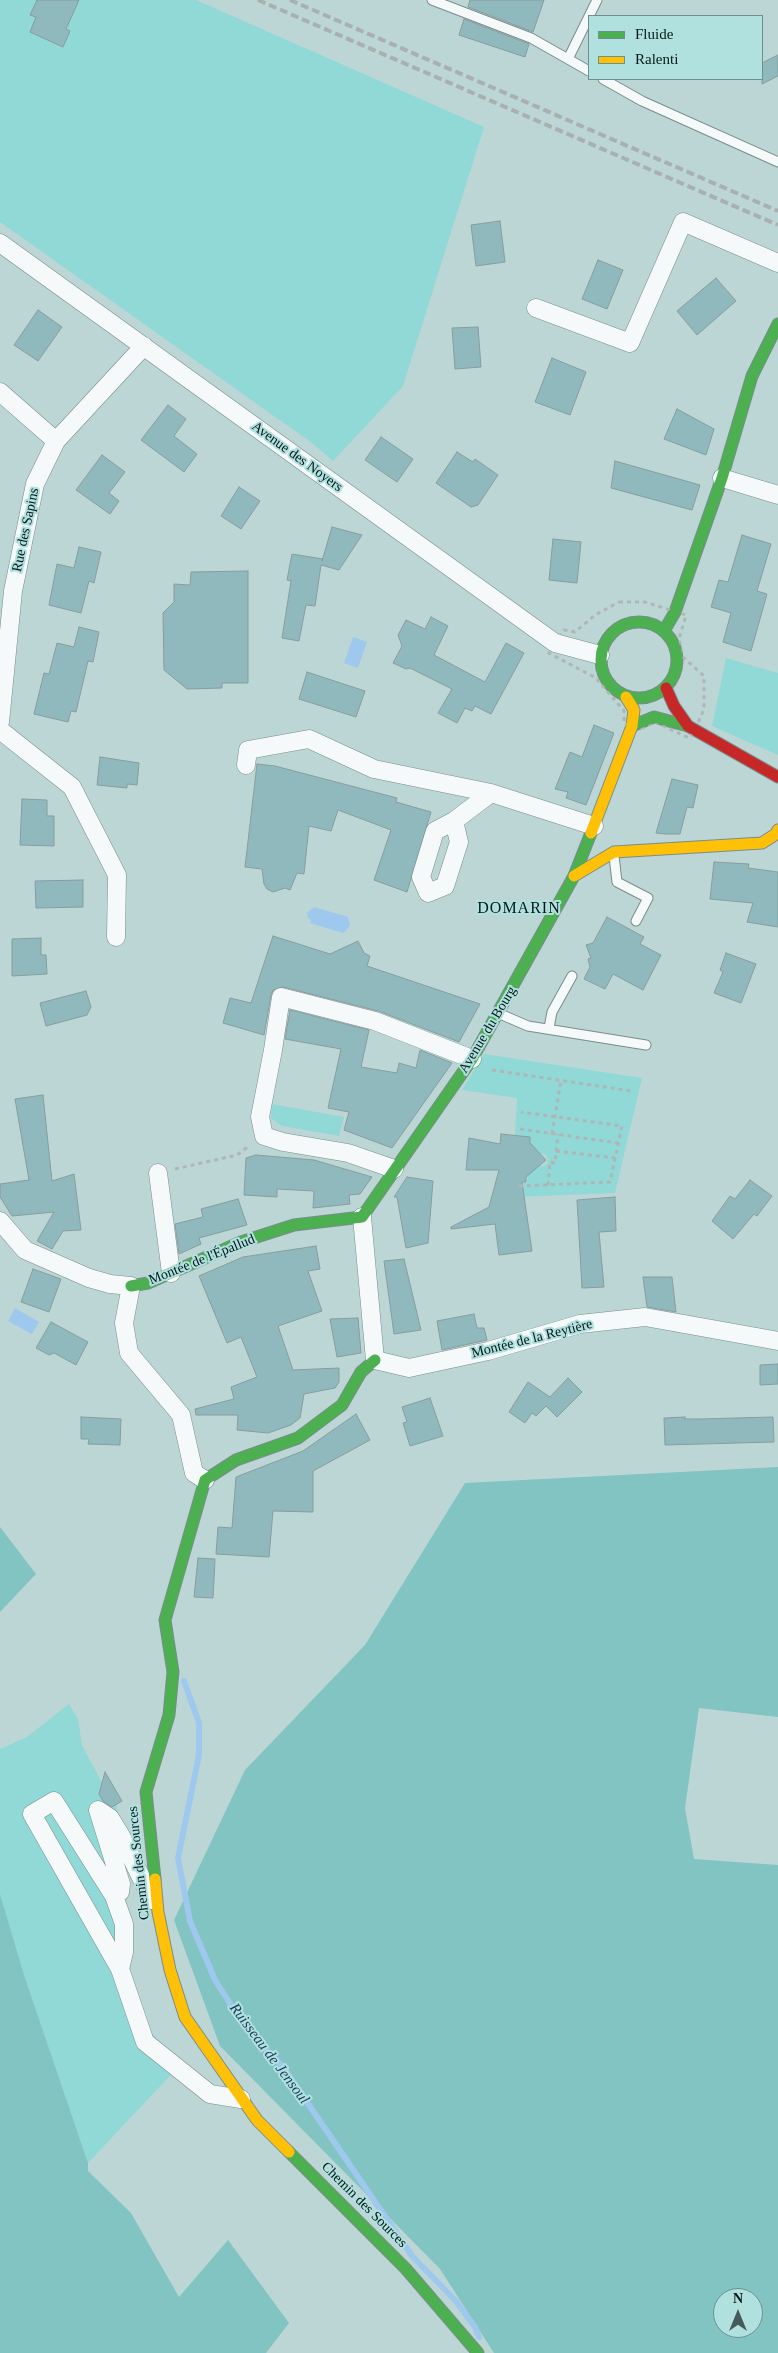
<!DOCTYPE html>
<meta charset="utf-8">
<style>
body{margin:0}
#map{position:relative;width:778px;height:2353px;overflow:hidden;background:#bcd6d5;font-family:"Times New Roman",serif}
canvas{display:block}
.legend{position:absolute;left:588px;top:15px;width:175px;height:65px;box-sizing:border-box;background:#b1e1df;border:1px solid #6c908f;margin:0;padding:6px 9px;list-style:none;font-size:15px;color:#051717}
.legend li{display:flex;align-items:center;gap:10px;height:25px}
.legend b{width:25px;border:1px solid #6c908f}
.north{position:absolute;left:713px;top:2288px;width:50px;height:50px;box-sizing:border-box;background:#b1e1df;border:1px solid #6c908f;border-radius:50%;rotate:0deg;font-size:14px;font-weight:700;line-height:20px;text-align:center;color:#051717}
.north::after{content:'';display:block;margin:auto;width:18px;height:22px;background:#455a5a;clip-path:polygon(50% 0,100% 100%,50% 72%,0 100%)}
</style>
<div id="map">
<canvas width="778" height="2353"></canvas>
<ul class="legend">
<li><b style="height:6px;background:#4caf50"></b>Fluide</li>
<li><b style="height:6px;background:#ffc107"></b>Ralenti</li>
</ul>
<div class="north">N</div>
</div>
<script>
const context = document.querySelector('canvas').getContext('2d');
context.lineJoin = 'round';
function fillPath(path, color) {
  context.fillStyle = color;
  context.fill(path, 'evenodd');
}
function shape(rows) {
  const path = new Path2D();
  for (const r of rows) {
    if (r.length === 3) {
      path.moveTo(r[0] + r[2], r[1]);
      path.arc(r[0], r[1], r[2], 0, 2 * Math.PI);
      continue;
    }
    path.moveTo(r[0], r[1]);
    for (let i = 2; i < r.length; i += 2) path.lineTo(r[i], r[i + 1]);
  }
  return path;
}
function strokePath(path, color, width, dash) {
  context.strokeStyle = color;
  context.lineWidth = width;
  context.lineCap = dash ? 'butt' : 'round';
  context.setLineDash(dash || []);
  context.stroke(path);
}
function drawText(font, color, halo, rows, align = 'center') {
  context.font = font + ' "Times New Roman",serif';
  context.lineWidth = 4;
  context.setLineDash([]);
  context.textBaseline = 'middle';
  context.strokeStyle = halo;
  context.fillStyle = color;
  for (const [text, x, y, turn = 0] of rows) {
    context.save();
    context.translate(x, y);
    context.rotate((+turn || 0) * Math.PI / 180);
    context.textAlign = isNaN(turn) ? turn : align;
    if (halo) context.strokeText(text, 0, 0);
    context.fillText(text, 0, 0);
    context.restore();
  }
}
const green = shape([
 [0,0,196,0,484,127,403,386,333,461,312,443,0,222],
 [726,658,778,673,778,755,712,726],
 [484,1054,642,1078,615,1193,514,1197,516,1182,527,1183,528,1171,538,1165,544,1166,547,1164,548,1159,545,1154,541,1154,530,1145,530,1137,515,1135,517,1098,462,1090],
 [272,1104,344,1117,339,1136,282,1126,271,1118],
 [69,1704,78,1719,82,1745,102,1783,113,1786,121,1829,113,1834,125,1884,131,1975,147,2027,163,2046,181,2064,88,2163,24,1975,0,1895,0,1749,27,1737]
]);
const forest = shape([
 [778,1467,778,1717,699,1708,685,1808,694,1859,778,1865,778,2353,494,2353,440,2269,220,2046,174,1920,245,1770,365,1645,465,1483],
 [723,2298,753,2298,753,2328,723,2328],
 [0,1527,36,1574,0,1612],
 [0,1894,24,1975,88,2163,88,2171,131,2213,179,2297,228,2240,289,2323,266,2353,0,2353]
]);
const water = shape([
 [353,637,367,642,358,668,344,663],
 [314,907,348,917,350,926,343,933,310,923,311,920,308,918,307,913],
 [15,1308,39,1322,32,1334,8,1321]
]);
const stream = shape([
 [184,1681,199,1723,199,1755,178,1858,190,1921,215,1980,245,2027,283,2067,412,2256,455,2300,475,2327,479,2337]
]);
const building = shape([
 [37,0,79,0,66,29,70,31,63,47,30,32,36,17,30,15,37,0],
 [470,0,544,0,533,32,468,7,470,0],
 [464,19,529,44,525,57,459,35,464,19],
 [778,55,778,76,762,84,762,63,778,55],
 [500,221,505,262,476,266,471,225,500,221],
 [598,260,623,270,607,309,582,299,598,260],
 [716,278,736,301,697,335,677,311,716,278],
 [38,310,62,327,38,361,14,345,38,310],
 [478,327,481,367,455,369,452,328,478,327],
 [552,358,586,372,570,415,535,402,552,358],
 [168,405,186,419,174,436,197,454,184,472,141,440,168,405],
 [677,409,714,429,706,455,664,439,677,409],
 [381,437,413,459,397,482,365,460,381,437],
 [457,452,473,462,475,459,498,475,478,505,471,507,436,483,457,452],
 [102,455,125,472,109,493,119,501,110,514,76,490,102,455],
 [615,461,700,485,692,510,611,488,615,461],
 [239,487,260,501,241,529,221,516,239,487],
 [332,527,362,535,339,570,321,565,315,606,306,605,299,641,282,638,291,581,287,580,292,554,323,559,322,561,332,527],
 [742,535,771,544,757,591,767,594,751,651,723,642,731,613,711,607,719,580,728,582,742,535],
 [553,539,581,542,577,583,549,580,553,539],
 [79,547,101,552,94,583,89,581,81,613,49,605,57,564,74,568,79,547],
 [248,571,248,683,222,683,222,688,187,689,164,670,163,613,174,602,174,584,190,585,191,572,248,571],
 [431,617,448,626,434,655,485,682,506,643,524,653,491,714,475,706,472,711,465,708,457,723,438,713,452,689,410,668,406,669,393,663,402,646,398,635,406,620,425,629,431,617],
 [79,627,99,632,93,662,88,661,76,712,71,711,68,722,34,714,44,673,49,674,57,643,74,647,79,627],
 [307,672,365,691,356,717,299,699,307,672],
 [594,725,614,733,586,805,566,798,568,792,555,789,570,752,582,757,594,725],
 [100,757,139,763,137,785,127,784,127,788,97,785,100,757],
 [257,764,275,766,397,798,396,802,431,812,407,892,374,880,391,830,338,810,331,831,309,826,304,874,297,873,290,890,285,888,273,892,267,889,264,884,262,869,245,867,257,764],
 [672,779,698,785,693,808,687,807,680,834,665,834,656,833,672,779],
 [22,799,47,800,47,816,54,816,54,846,20,845,22,799],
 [714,862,749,864,748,868,778,872,778,927,747,922,753,903,710,899,714,862],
 [83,880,83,907,36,908,35,881,83,880],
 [607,917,644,937,640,944,661,955,643,990,613,974,605,989,584,979,590,967,588,959,591,958,586,945,593,943,607,917],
 [273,936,330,954,358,941,364,953,370,956,367,966,480,1004,459,1042,378,1011,283,987,273,990,271,995,264,1035,223,1023,230,998,251,1003,273,936],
 [41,938,41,955,46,955,47,974,12,976,12,939,41,938],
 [726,953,756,964,741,1003,714,993,723,972,720,970,726,953],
 [86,991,91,1007,87,1015,46,1026,40,1003,86,991],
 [290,1010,369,1030,361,1067,397,1073,399,1063,416,1068,420,1050,452,1063,392,1148,344,1130,349,1112,328,1108,341,1049,285,1039,290,1010],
 [43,1095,52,1181,74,1174,81,1230,63,1231,52,1249,37,1241,54,1212,12,1216,0,1197,0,1184,29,1180,15,1099,43,1095],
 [501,1134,530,1137,530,1143,546,1160,526,1177,526,1182,522,1182,532,1251,499,1255,495,1224,451,1229,451,1227,489,1207,499,1170,466,1170,469,1138,500,1144,501,1134],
 [256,1155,314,1160,372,1177,360,1194,349,1195,350,1204,313,1208,314,1191,277,1189,277,1197,244,1195,246,1158,256,1155],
 [407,1177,433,1181,428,1243,406,1248,397,1197,394,1197,407,1177],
 [750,1180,772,1196,757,1216,754,1214,733,1239,712,1221,730,1196,735,1199,750,1180],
 [615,1197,616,1231,599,1232,604,1287,582,1288,577,1200,615,1197],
 [238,1199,247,1225,199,1238,201,1244,179,1254,175,1224,203,1217,201,1209,238,1199],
 [316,1246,320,1269,308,1271,322,1311,278,1326,293,1370,339,1368,339,1382,335,1388,304,1394,300,1418,291,1425,268,1433,237,1430,238,1415,196,1415,195,1409,234,1399,231,1387,257,1377,241,1337,227,1343,199,1276,243,1257,316,1246],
 [404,1259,421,1330,394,1334,384,1261,404,1259],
 [33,1269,61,1279,49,1312,21,1302,33,1269],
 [643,1277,672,1277,676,1312,647,1307,643,1277],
 [474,1314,477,1328,484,1328,487,1340,442,1350,437,1321,474,1314],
 [358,1318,361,1353,337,1357,330,1319,358,1318],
 [51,1322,88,1342,76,1365,54,1353,49,1355,36,1348,51,1322],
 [778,1364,778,1384,760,1385,760,1365,778,1364],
 [568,1378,582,1392,557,1417,546,1406,536,1416,532,1413,525,1423,509,1412,528,1382,550,1397,568,1378],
 [430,1398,443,1436,410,1446,403,1423,407,1422,402,1407,430,1398],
 [356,1414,370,1440,313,1471,313,1512,273,1511,269,1557,216,1554,218,1527,232,1528,236,1477,303,1451,356,1414],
 [81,1417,121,1419,120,1445,88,1444,89,1439,81,1439,81,1417],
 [685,1417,685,1419,699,1419,773,1417,774,1442,665,1445,664,1418,685,1417],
 [198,1558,215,1559,213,1598,194,1597,198,1558],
 [105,1772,122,1801,112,1807,103,1801,99,1794,105,1772]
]);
const path = shape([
 [619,602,645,602,686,615,679,639,683,657,704,676,704,709,695,730,689,738,655,722,642,728,624,724,624,711,596,678,547,652,564,630,575,632,595,615,619,602],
 [492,1070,631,1091],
 [520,1129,618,1143],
 [552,1134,561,1080],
 [556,1151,615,1158],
 [175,1169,237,1155,249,1146],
 [548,1185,550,1162,555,1163,558,1134],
 [519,1186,610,1182,622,1126,521,1112]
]);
const lane = shape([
 [432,0,531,38,568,59],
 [589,71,568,59,597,0],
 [603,79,642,101,778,162],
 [614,856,617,882,648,898,636,921],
 [500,1014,528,1026,646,1045],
 [549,1028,552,1012,572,976]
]);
const street = shape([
 [0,243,555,643,600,655],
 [536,308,630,343,683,222,778,263],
 [0,392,56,441],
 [722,478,778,495],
 [0,722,13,591,35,484,56,441,144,346],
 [0,730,72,787,117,875,116,937],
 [246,765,248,750,309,739,374,769,491,793],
 [454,821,435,831,421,877,428,893,445,886,459,842,454,821,491,793,594,826],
 [394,1169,348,1153,283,1142,264,1136,260,1117,273,1050,281,997,375,1021,472,1059],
 [158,1173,171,1273],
 [362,1217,375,1360,409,1368,488,1351,580,1324,645,1317,778,1341],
 [0,1221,25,1250,89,1278,110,1284,131,1286,124,1323,129,1353,181,1415,194,1473,205,1480],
 [114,1896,124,1924,124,1952,120,1969],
 [152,1900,121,1836,110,1818,98,1810,121,1884,120,1892,114,1896,54,1801,32,1814,120,1969,145,2042,210,2094,241,2099]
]);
const fast = shape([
 [639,660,38],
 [664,631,675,612,722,478,752,376,778,324],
 [632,726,654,717,688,726],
 [131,1286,148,1283,241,1242,294,1225,362,1217,472,1059,574,876,591,833],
 [155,1879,146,1792,169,1715,173,1672,165,1620,205,1480,236,1460,298,1438,342,1405,361,1372,375,1360],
 [289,2152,406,2269,478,2353]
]);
const slow = shape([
 [591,833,632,726,634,710,626,697],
 [574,876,614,852,762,843,776,834,778,830],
 [155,1879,158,1912,170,1970,185,2017,257,2120,289,2152]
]);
const jam = shape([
 [666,688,674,706,688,726,778,777]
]);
const rail = shape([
 [258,0,778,225],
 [290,0,778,211]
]);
const streetNames = [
 ["Avenue des Noyers",297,457,36],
 ["Rue des Sapins",26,530,-78],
 ["Avenue du Bourg",488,1030,-59],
 ["Montée de l'Épallud",202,1260,-22],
 ["Montée de la Reytière",532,1339,-14],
 ["Chemin des Sources",139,1863,-96],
 ["Chemin des Sources",364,2205,45]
];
const waterNames = [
 ["Ruisseau de Jensoul",269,2054,53]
];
const quarterNames = [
 ["DOMARIN",519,909]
];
fillPath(green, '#90d9d7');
fillPath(forest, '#81c4c2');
fillPath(water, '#9fc8ee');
strokePath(stream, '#9fc8ee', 6);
fillPath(building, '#90b9bd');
strokePath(building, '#889c9d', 1);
strokePath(lane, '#798d8c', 11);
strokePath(street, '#798d8c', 19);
strokePath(fast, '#798d8c', 13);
strokePath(slow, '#798d8c', 13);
strokePath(jam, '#798d8c', 13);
strokePath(path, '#aeb7b6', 3, [4, 4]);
strokePath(lane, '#f5f9f9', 9);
strokePath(street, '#f5f9f9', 18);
strokePath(fast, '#4caf50', 11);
strokePath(slow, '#ffc107', 11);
strokePath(jam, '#c62828', 11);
strokePath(rail, '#a9b0b0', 4, [8, 4]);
drawText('14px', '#051717', '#b1e1df', streetNames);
drawText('italic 15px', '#193a5e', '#b1e1df', waterNames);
context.letterSpacing = '1px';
drawText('16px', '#051717', '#b1e1df', quarterNames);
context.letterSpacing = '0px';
</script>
